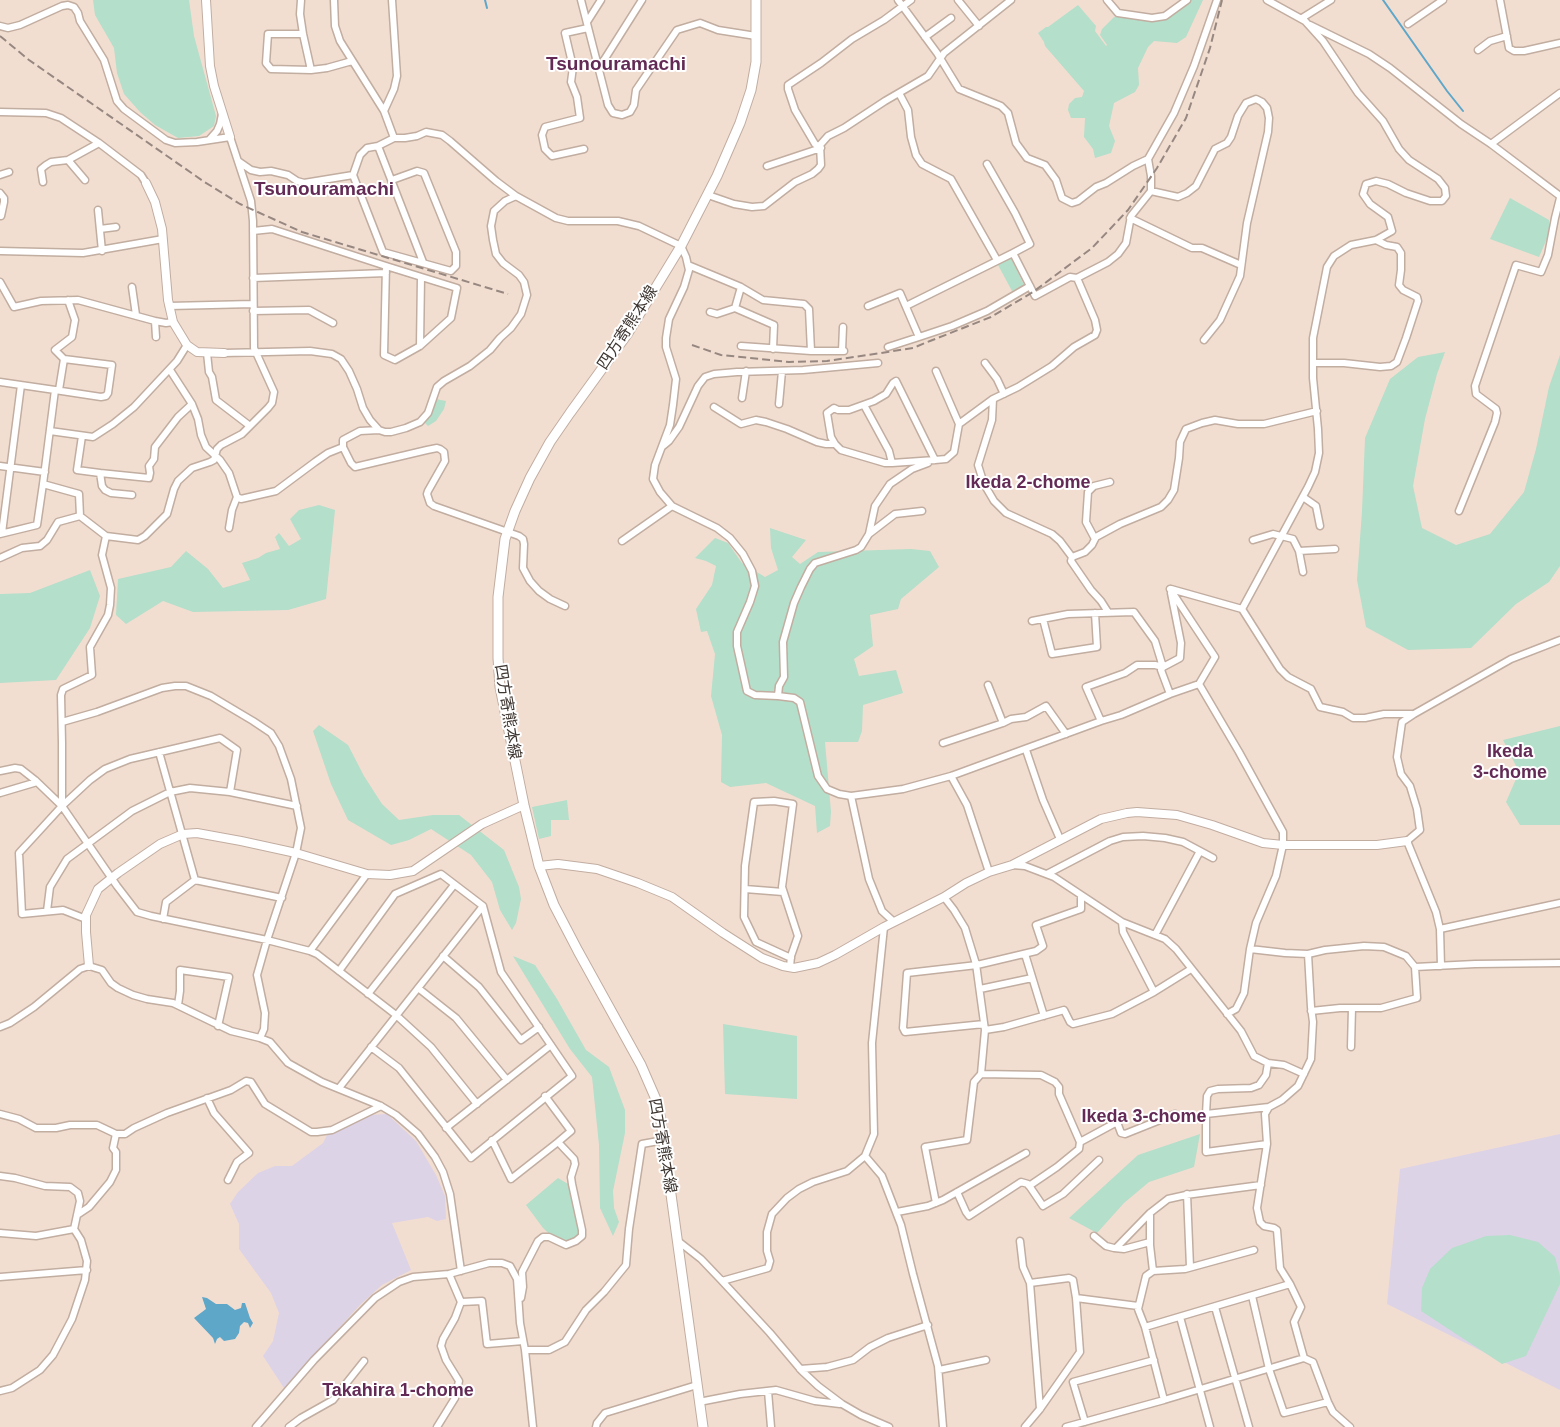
<!DOCTYPE html>
<meta charset="utf-8">
<style>
body{margin:0}
canvas{display:block;background:#f2ddd1}
</style>
<canvas width="1560" height="1427"></canvas>
<script>
const context = document.querySelector('canvas').getContext('2d');
context.lineJoin = 'round';
function fillPath(path, color) {
  context.fillStyle = color;
  context.fill(path, 'evenodd');
}
function shape(rows) {
  const path = new Path2D();
  for (const r of rows) {
    path.moveTo(r[0], r[1]);
    for (let i = 2; i < r.length; i += 2) path.lineTo(r[i], r[i + 1]);
  }
  return path;
}
function strokePath(path, color, width, dash) {
  context.strokeStyle = color;
  context.lineWidth = width;
  context.lineCap = dash ? 'butt' : 'round';
  context.setLineDash(dash || []);
  context.stroke(path);
}
function drawText(font, color, halo, rows, align = 'center') {
  context.font = font + ' Arial,"Noto Sans JP",sans-serif';
  context.lineWidth = 4;
  context.setLineDash([]);
  context.textBaseline = 'middle';
  context.strokeStyle = halo;
  context.fillStyle = color;
  for (const [text, x, y, turn = 0] of rows) {
    context.save();
    context.translate(x, y);
    context.rotate((+turn || 0) * Math.PI / 180);
    context.textAlign = isNaN(turn) ? turn : align;
    if (halo) context.strokeText(text, 0, 0);
    context.fillText(text, 0, 0);
    context.restore();
  }
}
const education = shape([
 [387,1114,416,1141,436,1175,445,1196,446,1219,437,1221,428,1217,392,1223,411,1270,382,1285,360,1305,284,1388,263,1356,273,1341,279,1313,271,1293,239,1249,239,1224,230,1204,238,1192,258,1173,275,1166,292,1166,323,1143,327,1135,371,1115],
 [1560,1134,1560,1390,1387,1304,1400,1169]
]);
const green = shape([
 [93,0,189,0,194,36,216,116,214,126,199,136,178,138,155,125,140,112,124,94,117,73,114,48,95,15],
 [1189,0,1203,0,1186,37,1177,43,1154,41,1148,47,1138,68,1139,85,1135,92,1114,103,1109,126,1115,141,1111,153,1095,158,1093,149,1084,137,1085,118,1071,118,1068,110,1069,104,1075,98,1082,97,1084,91,1045,46,1044,42,1038,33,1046,27,1048,27,1078,5,1096,26,1095,31,1106,46,1107,45,1100,35,1102,29,1114,17,1119,15,1159,19],
 [1510,198,1549,220,1549,234,1539,257,1490,239],
 [1011,258,1024,285,1012,291,998,265],
 [1445,352,1437,374,1425,419,1413,486,1422,528,1456,545,1490,534,1524,492,1536,449,1549,387,1560,355,1560,566,1549,582,1516,604,1471,648,1408,650,1366,627,1357,580,1362,511,1365,438,1390,379,1418,357],
 [436,399,446,401,444,409,436,421,428,426,424,422,430,415],
 [319,505,335,510,326,599,288,610,193,612,163,601,126,624,116,615,118,579,171,567,186,551,208,569,223,588,250,580,242,563,258,558,266,553,280,549,275,537,279,533,289,546,301,539,290,519,299,510],
 [770,528,806,540,792,557,800,564,818,552,911,549,930,551,939,567,901,599,898,609,870,615,873,646,854,659,859,676,896,670,903,693,863,705,862,731,858,742,825,742,831,812,830,826,817,833,815,806,766,783,730,787,721,782,722,735,711,696,715,654,707,631,701,632,696,609,712,585,716,566,706,561,695,558,715,538,728,543,742,563,765,577,778,570,771,548],
 [90,570,100,596,90,628,56,680,0,683,0,594,30,593],
 [319,725,348,745,364,776,382,804,399,820,433,815,459,815,504,850,519,887,521,899,516,923,512,930,500,910,492,882,471,855,431,829,409,840,391,845,348,820,331,784,313,731],
 [1560,726,1560,825,1520,825,1506,802,1519,772,1503,740],
 [567,800,569,820,551,820,551,836,539,839,532,807],
 [513,956,535,965,557,999,586,1050,609,1067,625,1110,625,1133,613,1191,614,1208,619,1222,613,1236,600,1208,599,1145,592,1077,570,1049],
 [723,1024,797,1036,797,1099,725,1094],
 [1200,1134,1194,1167,1149,1182,1124,1203,1097,1233,1069,1218,1138,1155],
 [558,1178,568,1184,580,1232,572,1240,566,1243,557,1241,543,1228,526,1205],
 [1510,1235,1538,1242,1555,1257,1560,1276,1560,1284,1526,1356,1502,1364,1421,1311,1422,1288,1430,1269,1452,1248,1486,1236]
]);
const water = shape([
 [202,1297,207,1298,216,1304,227,1304,235,1310,241,1308,242,1303,245,1303,250,1318,253,1323,250,1328,248,1323,244,1322,240,1326,239,1333,235,1339,224,1341,220,1337,217,1339,215,1344,213,1338,194,1318,206,1309]
]);
const stream = shape([
 [485,0,487,8],
 [1383,0,1447,91,1463,111]
]);
const minor = shape([
 [301,0,300,14,303,34,311,70],
 [334,0,335,26,340,41,384,111,394,138],
 [581,0,608,105,613,113,622,115,630,112,634,105,636,90,677,30,700,23,718,30,756,36],
 [898,0,937,53,959,89,1001,106,1008,113,1016,143,1027,158,1045,165,1056,180,1062,198,1072,203,1078,201,1096,187,1106,183,1133,166,1148,159,1174,113,1194,66,1217,0],
 [958,0,979,26],
 [1107,0,1118,13,1152,18,1165,16,1187,0],
 [1500,0,1509,48,1514,51,1524,51,1560,43],
 [1302,18,1331,0],
 [587,22,601,0],
 [1408,24,1443,0],
 [1310,25,1369,54,1390,68,1461,124,1491,144,1560,196],
 [0,26,8,28,20,25,62,6,68,5,74,7,78,13,80,21,104,60,117,101,124,109,166,140,175,143,197,142,230,137,251,201,253,221,254,348,274,392,272,403,268,408,242,434,221,445,217,449,214,460,210,462,192,468,178,481,174,489,167,514,145,536,138,540,106,536,80,516,58,522,47,540,40,546,22,548,0,558],
 [303,34,268,34,266,63,271,69,311,70,327,68,352,61],
 [925,37,951,18],
 [1478,50,1490,41,1507,36],
 [599,68,642,0],
 [899,93,908,110,911,137,916,155,922,164,951,179,997,260],
 [384,111,394,89,397,76,392,0],
 [0,112,46,113,61,118,99,143,141,175,146,183],
 [209,140,217,131,220,124,222,114],
 [1491,144,1560,93],
 [378,146,367,148,360,155,353,175,383,252,451,271,456,266,456,252,424,173,417,171,392,180],
 [821,148,815,144,795,110,788,89,788,85,821,63,852,39,884,20,911,0],
 [584,149,552,156,545,149,542,135,545,127,580,118,577,97,571,82,573,67,565,33,588,28],
 [68,160,85,180],
 [238,161,251,170,260,172,271,171,288,175,297,181,304,183,353,175],
 [987,164,1015,213,1030,244,1013,253],
 [767,166,821,148],
 [0,175,9,172],
 [43,182,41,169,46,165,51,162,68,160,99,143],
 [1151,191,1178,197,1187,193,1196,186,1215,149,1227,143,1231,137,1238,116,1246,103,1256,99,1262,102,1267,108,1269,118,1268,132,1247,223,1240,276,1220,320,1204,340],
 [0,193,4,198,4,202,1,216],
 [708,195,734,204,752,207,764,206,795,182,812,174,818,169,821,165,820,145,828,136,844,128,885,101,928,76,944,53,1011,0],
 [516,196,505,201,494,211,491,226,493,240,496,254,503,263,519,275,524,282,527,295,521,314,511,328,500,338,490,350,470,366,444,381,437,387,428,413,420,422,406,428,391,432,385,432,379,430,360,431,343,440,343,447,351,463,355,467,427,450,437,448,440,449,444,452,445,461,428,491,427,494,430,503,434,506,519,536,523,539,524,544,523,568,530,581,539,591,550,599,565,606],
 [98,210,102,251],
 [1130,218,1192,248,1202,248,1241,265],
 [100,229,116,227],
 [253,231,272,229,386,266],
 [0,251,83,253,163,239],
 [423,262,378,146,394,138,405,138,417,136,426,132,442,135,450,141,496,181,516,196,556,218,568,221,618,221,639,226,681,246,686,257,689,270,684,287,669,319,666,338,666,347,676,379,673,405,670,425,655,465,653,479,660,492,672,506,717,528,730,538,743,554,752,571,755,586,750,602,737,632,737,646,747,691,755,695,778,696,794,698,800,702,818,776,827,789,839,794,851,796,903,789,951,776,1101,721,1121,715,1170,694,1199,684,1215,657,1170,589],
 [688,265,741,287,763,300,804,304,809,309,811,351],
 [386,266,457,288,451,318,420,346,395,360,384,355,386,266],
 [253,278,386,273],
 [0,282,14,307,41,301,78,300,155,321,166,323,173,322],
 [132,287,136,315],
 [169,306,253,304],
 [868,306,900,293,919,337,952,326,987,311,1030,286],
 [906,306,1013,253,1035,296,1070,277,1077,278,1108,262,1118,254,1126,243,1131,216,1151,191,1151,176,1148,159],
 [735,308,741,287],
 [253,311,309,310,333,323],
 [710,312,717,314,735,308,774,325,773,349],
 [155,321,156,337],
 [420,346,421,277],
 [741,346,811,351,844,351],
 [888,347,919,337],
 [842,351,843,327],
 [207,353,209,372,212,377,216,400,250,426],
 [224,353,310,351,332,354,341,359,349,371,357,389,363,408,370,420,379,430],
 [64,359,55,350,72,337,75,320,68,300],
 [985,363,997,379,1004,394],
 [1313,363,1344,363,1380,367,1391,366,1397,362,1406,338,1418,301,1417,297,1403,290,1399,285,1401,270,1401,253,1397,247,1386,245,1376,240],
 [170,370,192,404,198,419,201,435,206,447,220,460,229,473,237,497,241,499,276,491,315,462,328,453,343,447],
 [936,371,959,424],
 [0,382,55,390,43,484,79,494,80,516],
 [55,390,101,397,106,396,108,393,112,365,64,359,59,390],
 [742,398,746,371],
 [993,399,992,420,978,465,984,484,994,501,1006,513,1052,534,1060,541,1072,557,1071,561,1091,590,1101,601,1108,612],
 [779,404,782,371],
 [864,405,889,451,892,463],
 [714,407,741,424,756,420,766,422,787,429,817,442,826,444,835,444],
 [50,431,93,437,113,424,134,407,177,361,187,345],
 [82,436,77,470,100,473,102,486,105,490,111,493,132,495],
 [663,446,669,441,679,427,698,386,705,377,714,374,737,372,803,370,878,363],
 [935,460,896,381,893,383,886,394,874,401,849,410,838,410,834,408,827,413,831,437,835,444,841,450,885,463,892,463,935,460,946,459,954,452,959,424,993,399,1018,387,1052,366,1074,347,1095,335,1097,330,1095,320,1077,278],
 [0,466,45,472],
 [100,473,149,478,150,473,149,466,154,459,155,447,178,417,192,404],
 [1303,497,1316,506,1320,526],
 [1459,511,1495,422,1497,413,1496,409,1476,394,1475,386,1516,265,1541,272,1548,255,1555,218,1560,198],
 [229,528,232,510,237,497],
 [2,533,21,385],
 [0,534,37,525,43,484],
 [869,534,895,514,922,511],
 [1095,539,1086,522,1088,492,1094,486,1110,482],
 [1253,540,1273,534,1293,539,1299,551,1303,572],
 [622,541,672,506],
 [1299,551,1335,549],
 [1072,557,1085,552,1092,545,1096,537,1120,524,1161,507,1168,500,1174,490,1179,458,1180,442,1186,429,1202,423,1215,420,1238,424,1264,424,1317,411],
 [1171,589,1242,609,1280,669,1288,677,1311,689,1320,707,1343,712,1353,718,1365,718,1384,714,1412,714],
 [1242,609,1308,487,1315,472,1319,453,1318,429,1313,378,1313,338,1327,267,1334,256,1351,245,1376,240,1392,231,1388,217,1370,204,1363,194,1366,184,1376,181,1388,184,1406,193,1430,201,1442,201,1446,196,1445,188,1438,179,1409,160,1399,149,1383,121,1358,93,1323,41,1305,21,1267,0],
 [1043,619,1052,654,1097,647,1095,613],
 [1032,621,1068,614,1134,612,1155,641,1163,667,1180,658,1181,643,1171,593],
 [1199,684,1239,752,1283,832,1283,845,1276,876,1256,923,1250,949,1285,953,1308,954,1325,950,1364,946,1384,947,1406,956,1415,967],
 [778,696,779,686,784,677,783,642,794,603,801,587,810,569,815,563,856,550,861,547,869,534,875,506,890,484,912,469,928,463],
 [1101,721,1086,687,1125,673,1137,665,1155,665,1163,667,1161,670,1170,694],
 [62,722,97,712,162,688,175,686,186,686,211,696,253,721,271,733,279,746,291,779,301,828,296,853,267,940,257,975,265,1013,264,1029,260,1038],
 [1003,723,1011,719,1026,717,1046,706,1066,734],
 [943,743,1003,723,988,685],
 [1026,750,1043,800,1060,839],
 [159,752,195,880],
 [0,771,15,768,21,769,35,780,62,806,117,886,137,912,151,916,267,940,310,951,317,954,396,1015,431,1047,477,1104],
 [951,776,967,805,989,872],
 [0,793,37,782],
 [851,796,869,879,882,911,894,922],
 [62,806,62,743,61,695,63,689,92,675,90,647,108,615,110,605,111,588,102,555,106,536],
 [1012,865,1025,866,1054,877,1122,922,1165,939,1176,949,1241,1031,1254,1056,1268,1063,1284,1065,1304,1074],
 [1047,874,1110,841,1123,837,1143,836,1165,838,1183,842,1213,858],
 [745,889,783,892],
 [47,911,50,887,67,859,132,811,170,792,190,788,230,792,297,806],
 [86,919,63,910,22,914,19,853,62,806,90,780,105,769,130,759,220,738,237,750,230,792],
 [163,919,166,902,195,880,282,898],
 [1122,922,1123,932,1154,992],
 [1440,929,1560,903],
 [1155,935,1200,851],
 [310,951,367,874],
 [1025,954,1044,1016],
 [443,956,479,987,521,1040,539,1027],
 [1441,966,1440,929,1436,912,1407,841,1420,830,1417,809,1410,786,1401,774,1397,757,1402,722,1414,714,1511,659,1560,640],
 [790,967,791,956,798,936,782,887,793,804,774,801,754,802,745,866,744,917,756,942,791,958],
 [339,971,395,894,441,874,483,906,501,972,572,1076,471,1158,399,1068,371,1047],
 [418,988,456,1018,507,1080],
 [980,989,1032,978],
 [368,994,454,885],
 [178,1005,180,991,180,970,229,977,218,1026],
 [1311,1011,1340,1008,1381,1008,1417,998,1415,967,1475,964,1560,963],
 [1227,1014,1236,1009,1244,993,1250,949],
 [984,1024,905,1032,903,1028,907,973,977,965,1036,951,1043,946,1036,925,1081,909,1081,895],
 [0,1027,10,1023,34,1007,80,969,89,966,102,970,111,983,118,988,133,995,147,999,173,1003,231,1031,260,1038,270,1042,288,1063,322,1082,381,1106,396,1115,418,1134,435,1157,443,1172,450,1194,461,1271],
 [985,1030,1004,1027,1064,1010,1070,1022,1073,1024,1112,1014,1154,992,1191,969],
 [1351,1047,1352,1008],
 [981,1074,1041,1075,1055,1082,1059,1087,1059,1094,1080,1142],
 [339,1088,483,906],
 [207,1098,214,1113,249,1153,237,1162,228,1180],
 [0,1114,19,1119,36,1128,56,1128,70,1125,97,1125,116,1134,125,1134,134,1128,167,1113,231,1090,246,1081,251,1082,265,1104,311,1132,317,1132,332,1130,381,1106],
 [1206,1114,1207,1096,1210,1091,1218,1089,1251,1088,1259,1085,1266,1075,1268,1063],
 [446,1128,551,1045],
 [492,1140,511,1179,558,1142],
 [1267,1144,1206,1152,1206,1114,1269,1107],
 [865,1156,882,1176,901,1225,913,1274,938,1366,943,1427],
 [0,1176,15,1178,45,1186,70,1187,78,1193,80,1201,74,1229,81,1240,87,1261,85,1280,72,1319,53,1355,40,1370,12,1388,0,1391],
 [1029,1186,1057,1167,1079,1149,1080,1142,1117,1122,1121,1133,1125,1134,1175,1114],
 [957,1192,966,1212,969,1216,1021,1182,1028,1184,1043,1206,1063,1194,1099,1160],
 [1187,1194,1190,1267],
 [936,1203,925,1147,967,1140,974,1082,981,1074,985,1030,976,964,965,928,954,910,944,897],
 [897,1212,928,1206,943,1200,1026,1153],
 [77,1215,89,1207,110,1182,116,1170,116,1152,113,1148,116,1134],
 [0,1233,36,1236,74,1229],
 [1094,1236,1106,1246,1114,1248,1124,1249,1150,1242],
 [678,1241,701,1259,722,1281,770,1333,802,1371,818,1386,842,1404,861,1415,889,1427],
 [1020,1241,1023,1267,1030,1283,1040,1409],
 [1116,1248,1150,1213],
 [1153,1271,1150,1245,1150,1213,1168,1199,1186,1195,1261,1185],
 [0,1277,87,1270],
 [722,1281,768,1268,770,1261,767,1251,767,1232,772,1214,787,1198,799,1189,813,1182,847,1171,865,1156,874,1134,872,1043,884,927],
 [1252,1296,1269,1369,1284,1413,1328,1402],
 [521,1298,523,1287,522,1272,538,1241,543,1237,549,1237,566,1245,576,1241,582,1236,582,1230,572,1184,571,1177,575,1164,574,1159,558,1142,571,1131,545,1096],
 [1076,1298,1138,1306],
 [461,1302,482,1301,487,1344,523,1341],
 [1215,1307,1249,1427],
 [1180,1317,1210,1427],
 [1145,1327,1290,1284],
 [525,1350,549,1350,565,1342,586,1310,604,1292,626,1265,629,1229,642,1144,664,1140],
 [1304,1358,1294,1322,1301,1307,1290,1284,1280,1268,1277,1230,1274,1228,1264,1226,1260,1222,1257,1208,1267,1144,1265,1114,1269,1107,1282,1100,1298,1086,1311,1059,1313,1022,1311,1007,1308,954],
 [800,1369,827,1367,853,1360,870,1347,888,1338,928,1325],
 [939,1370,986,1360],
 [768,1391,771,1427],
 [1164,1400,1145,1327,1138,1309,1146,1276,1153,1271,1185,1269,1254,1250],
 [699,1402,740,1394,776,1390,815,1401,840,1404],
 [1085,1422,1073,1382,1154,1360],
 [256,1427,314,1360,375,1298,399,1282,413,1277,449,1274,489,1263,502,1263,510,1266,517,1279,520,1323,525,1350,533,1427],
 [289,1427,301,1418,333,1400,364,1361],
 [437,1427,455,1398,459,1381,446,1360,441,1346,443,1339,455,1318,461,1302,449,1274],
 [596,1427,597,1423,605,1413,697,1385],
 [1025,1427,1040,1409,1080,1352,1076,1298,1073,1280,1069,1278,1030,1283],
 [1066,1427,1164,1400,1304,1358,1313,1362,1328,1402,1333,1412,1350,1427]
]);
const tertiary = shape([
 [206,0,210,66,214,86,230,137],
 [146,183,155,202,162,229,168,300,173,322,187,345,197,352,224,353],
 [539,866,558,864,597,869,638,883,672,897,723,933,762,958,783,966,794,968,818,963,835,955,884,927,944,897,966,883,989,872,1012,865,1101,819,1127,813,1137,812,1177,815,1212,825,1263,843,1283,845,1377,845,1407,841],
 [89,966,86,932,86,915,98,889,118,873,160,844,183,834,197,833,241,841,296,853,367,874,390,875,413,871,482,824,524,805]
]);
const secondary = shape([
 [703,1427,662,1129,658,1104,641,1065,578,951,554,905,539,866,524,805,500,687,498,658,498,597,505,539,515,511,530,478,550,442,570,413,628,333,681,246,717,176,740,123,751,90,756,62,756,0]
]);
const rail = shape([
 [0,36,29,60,203,181,240,204,302,232,508,294],
 [692,345,721,355,789,362,827,361,868,355,913,348,930,341,991,317,1033,292,1092,248,1128,210,1157,168,1186,118,1210,48,1222,0]
]);
const streetNames = [
 ["四方寄熊本線",628,328,-57],
 ["四方寄熊本線",507,712,81],
 ["四方寄熊本線",662,1146,80]
];
const neighbourhoodNames = [
 ["Ikeda 2-chome",1028,483],
 ["Ikeda",1510,752],
 ["3-chome",1510,773],
 ["Ikeda 3-chome",1144,1117],
 ["Takahira 1-chome",398,1391]
];
const quarterNames = [
 ["Tsunouramachi",616,65],
 ["Tsunouramachi",324,190]
];
fillPath(education, '#ddd3e7');
fillPath(green, '#b4dfca');
fillPath(water, '#5ea7c9');
strokePath(stream, '#5ea7c9', 2);
strokePath(minor, '#c2ada1', 9);
strokePath(tertiary, '#c2ada1', 10);
strokePath(secondary, '#c2ada1', 11);
strokePath(minor, '#fff', 6);
strokePath(tertiary, '#fff', 8);
strokePath(secondary, '#fff', 9);
strokePath(rail, '#968880', 2, [8, 4]);
drawText('16px', '#3f3732', '#fff', streetNames);
drawText('bold 18px', '#622a55', '#fff', neighbourhoodNames);
drawText('bold 19px', '#622a55', '#fff', quarterNames);
</script>
